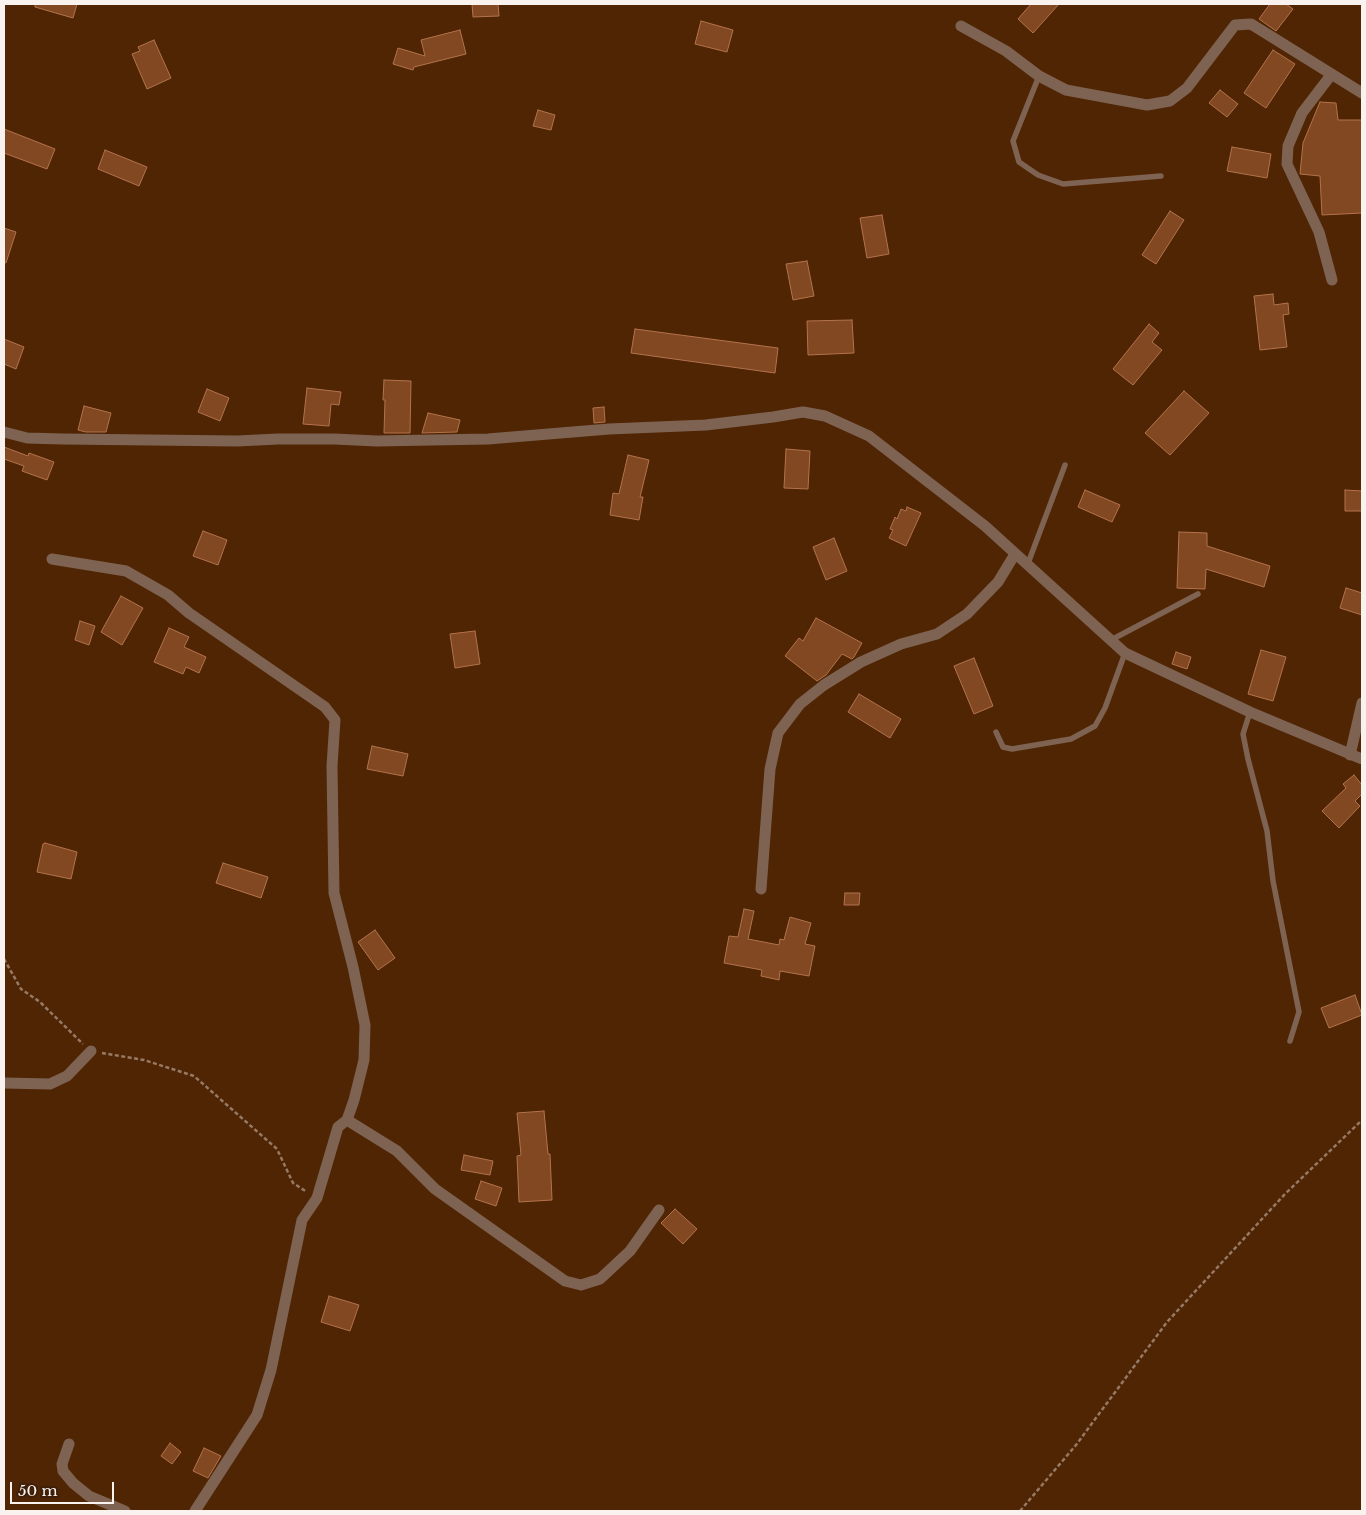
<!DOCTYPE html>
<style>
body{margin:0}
#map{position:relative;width:1366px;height:1515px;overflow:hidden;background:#502504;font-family:"Libre Baskerville",serif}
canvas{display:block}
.frame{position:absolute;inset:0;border:5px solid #faf2ee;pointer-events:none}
.scale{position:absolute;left:10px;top:1482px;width:104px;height:22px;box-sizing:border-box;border:2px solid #faf2ee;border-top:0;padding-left:6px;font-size:15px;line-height:18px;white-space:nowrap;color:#faf2ee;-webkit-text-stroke:4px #3e1f0a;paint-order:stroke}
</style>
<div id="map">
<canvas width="1366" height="1515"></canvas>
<div class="frame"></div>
<div class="scale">50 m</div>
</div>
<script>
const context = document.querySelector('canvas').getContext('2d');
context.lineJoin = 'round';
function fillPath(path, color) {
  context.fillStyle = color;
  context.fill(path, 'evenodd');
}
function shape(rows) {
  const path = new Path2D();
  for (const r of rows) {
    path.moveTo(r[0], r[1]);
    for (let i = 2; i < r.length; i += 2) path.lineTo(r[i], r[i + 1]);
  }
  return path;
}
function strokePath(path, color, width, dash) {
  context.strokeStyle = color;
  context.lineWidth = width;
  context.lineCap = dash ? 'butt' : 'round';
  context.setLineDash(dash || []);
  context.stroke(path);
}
const building = shape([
 [35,4,77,4,73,18,35,7,35,4],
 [472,4,498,4,499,16,473,17,472,4],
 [1031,4,1059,4,1033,33,1018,19,1031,4],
 [1270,4,1286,4,1293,9,1276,31,1259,19,1270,4],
 [701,21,733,30,727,52,695,44,701,21],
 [460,30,466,54,414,67,413,70,393,64,398,48,425,56,421,40,460,30],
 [154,40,171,78,147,89,132,54,140,51,138,47,154,40],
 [1273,50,1295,64,1266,108,1244,93,1273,50],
 [1220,90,1238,104,1227,117,1209,103,1220,90],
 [1320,102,1336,103,1338,120,1362,120,1362,213,1322,215,1320,176,1300,174,1303,143,1320,102],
 [538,110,555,115,551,130,533,126,538,110],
 [4,129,55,149,47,169,4,153,4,129],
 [1232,147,1271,154,1267,178,1227,171,1232,147],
 [105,150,147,167,139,186,98,169,105,150],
 [1170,211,1184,220,1156,264,1142,255,1170,211],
 [882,215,889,254,867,258,860,218,882,215],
 [4,228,16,232,6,263,4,262,4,228],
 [807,261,814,296,793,300,786,264,807,261],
 [1273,294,1274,305,1288,303,1289,314,1283,315,1287,347,1260,350,1254,296,1273,294],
 [852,320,854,353,808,355,807,321,852,320],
 [1149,324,1159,333,1152,342,1162,350,1133,385,1113,369,1149,324],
 [635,329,778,348,775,373,631,353,635,329],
 [4,339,24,347,16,369,4,364,4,339],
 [384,380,411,381,410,433,384,433,385,400,383,400,384,380],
 [307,388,341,392,339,405,331,404,329,426,303,424,307,388],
 [207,389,229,398,220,421,198,412,207,389],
 [1184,391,1209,413,1170,455,1145,433,1184,391],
 [84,406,111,413,106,432,86,432,78,430,84,406],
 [604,407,605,422,594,423,593,408,604,407],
 [428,413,460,420,457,432,422,433,428,413],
 [4,447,28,456,29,453,54,462,47,480,22,471,24,466,4,459,4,447],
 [786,449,810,451,808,489,784,488,786,449],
 [628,455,649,460,640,497,643,497,639,520,610,515,613,493,619,494,628,455],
 [1085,490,1120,505,1112,522,1078,507,1085,490],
 [1345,490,1362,491,1362,511,1345,511,1345,490],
 [907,507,921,513,906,546,889,538,893,530,890,529,895,517,897,519,901,509,906,511,907,507],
 [203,531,227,540,218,565,193,556,203,531],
 [1179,532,1207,533,1207,546,1270,566,1264,587,1206,569,1205,589,1177,588,1179,532],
 [834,538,847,571,826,580,813,547,834,538],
 [1346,588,1362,593,1362,615,1340,608,1346,588],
 [121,596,143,608,122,645,101,632,121,596],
 [816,618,862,643,854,657,852,659,842,654,826,675,817,681,785,656,799,638,803,641,816,618],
 [80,621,95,626,89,645,75,640,80,621],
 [169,628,189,637,184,647,206,657,199,673,186,667,183,674,154,662,169,628],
 [475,631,480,664,455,668,450,634,475,631],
 [1261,650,1286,657,1273,701,1248,694,1261,650],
 [1176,652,1191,657,1187,669,1172,664,1176,652],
 [974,658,993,706,974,714,954,666,974,658],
 [859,694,901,719,890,738,848,712,859,694],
 [372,746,408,754,403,776,367,769,372,746],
 [1354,775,1362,785,1362,794,1355,801,1360,806,1339,828,1322,811,1346,788,1343,784,1354,775],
 [45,843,77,852,71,879,37,872,43,844,45,843],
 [223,863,268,877,261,898,216,883,223,863],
 [845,893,860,893,859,905,844,905,845,893],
 [744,909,754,911,748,939,779,945,780,939,784,940,790,917,811,923,805,944,815,946,809,976,780,971,779,980,761,976,762,970,724,963,729,936,738,937,744,909],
 [375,930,395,958,378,970,358,942,375,930],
 [1355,995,1362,1015,1329,1028,1321,1008,1355,995],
 [544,1111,548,1154,550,1154,552,1200,519,1202,517,1156,521,1155,517,1113,544,1111],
 [464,1155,493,1161,490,1175,461,1170,464,1155],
 [481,1181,502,1188,496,1206,475,1199,481,1181],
 [675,1209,697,1229,683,1244,661,1223,675,1209],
 [329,1296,359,1305,350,1331,321,1322,329,1296],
 [170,1443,181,1452,172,1464,161,1456,170,1443],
 [204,1448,221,1456,208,1478,193,1471,204,1448]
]);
const path = shape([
 [4,959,21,989,40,1002,83,1044],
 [102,1053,144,1060,194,1076,277,1149,293,1183,307,1192],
 [1020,1511,1076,1445,1167,1322,1285,1194,1362,1120]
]);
const service = shape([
 [1039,76,1013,141,1019,162,1038,175,1063,184,1161,176],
 [1027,566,1065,465],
 [1111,640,1198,594],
 [1250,712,1243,734,1248,759,1267,831,1273,881,1299,1012,1290,1041],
 [996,732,1003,747,1012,749,1071,739,1095,726,1105,708,1125,653]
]);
const minor = shape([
 [961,26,1006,51,1039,76,1066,90,1147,105,1170,101,1187,88,1235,25,1251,24,1362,93],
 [1331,75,1302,113,1288,146,1287,164,1319,232,1332,280],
 [4,432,27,438,63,439,237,441,278,439,334,439,377,441,488,439,609,429,706,425,773,417,803,412,825,416,869,436,985,526,1125,653,1250,712,1362,759],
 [52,559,126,571,168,595,189,613,325,707,335,720,332,766,334,893,353,967,365,1025,364,1060,354,1100,347,1120,338,1127,317,1198,302,1220,271,1370,257,1415,195,1511],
 [1350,755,1362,703],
 [761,889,770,769,778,733,800,704,824,685,861,662,901,644,937,634,967,614,998,582,1015,554],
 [4,1083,50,1084,67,1076,91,1051],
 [347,1120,397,1151,435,1189,565,1281,581,1285,600,1279,630,1251,659,1210],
 [69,1444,62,1464,63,1471,73,1483,89,1496,125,1511]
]);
fillPath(building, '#814822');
strokePath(building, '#b3734c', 1);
strokePath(path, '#967a65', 2.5, [4, 2.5]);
strokePath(service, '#7e6352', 5.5);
strokePath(minor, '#7e6352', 11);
</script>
